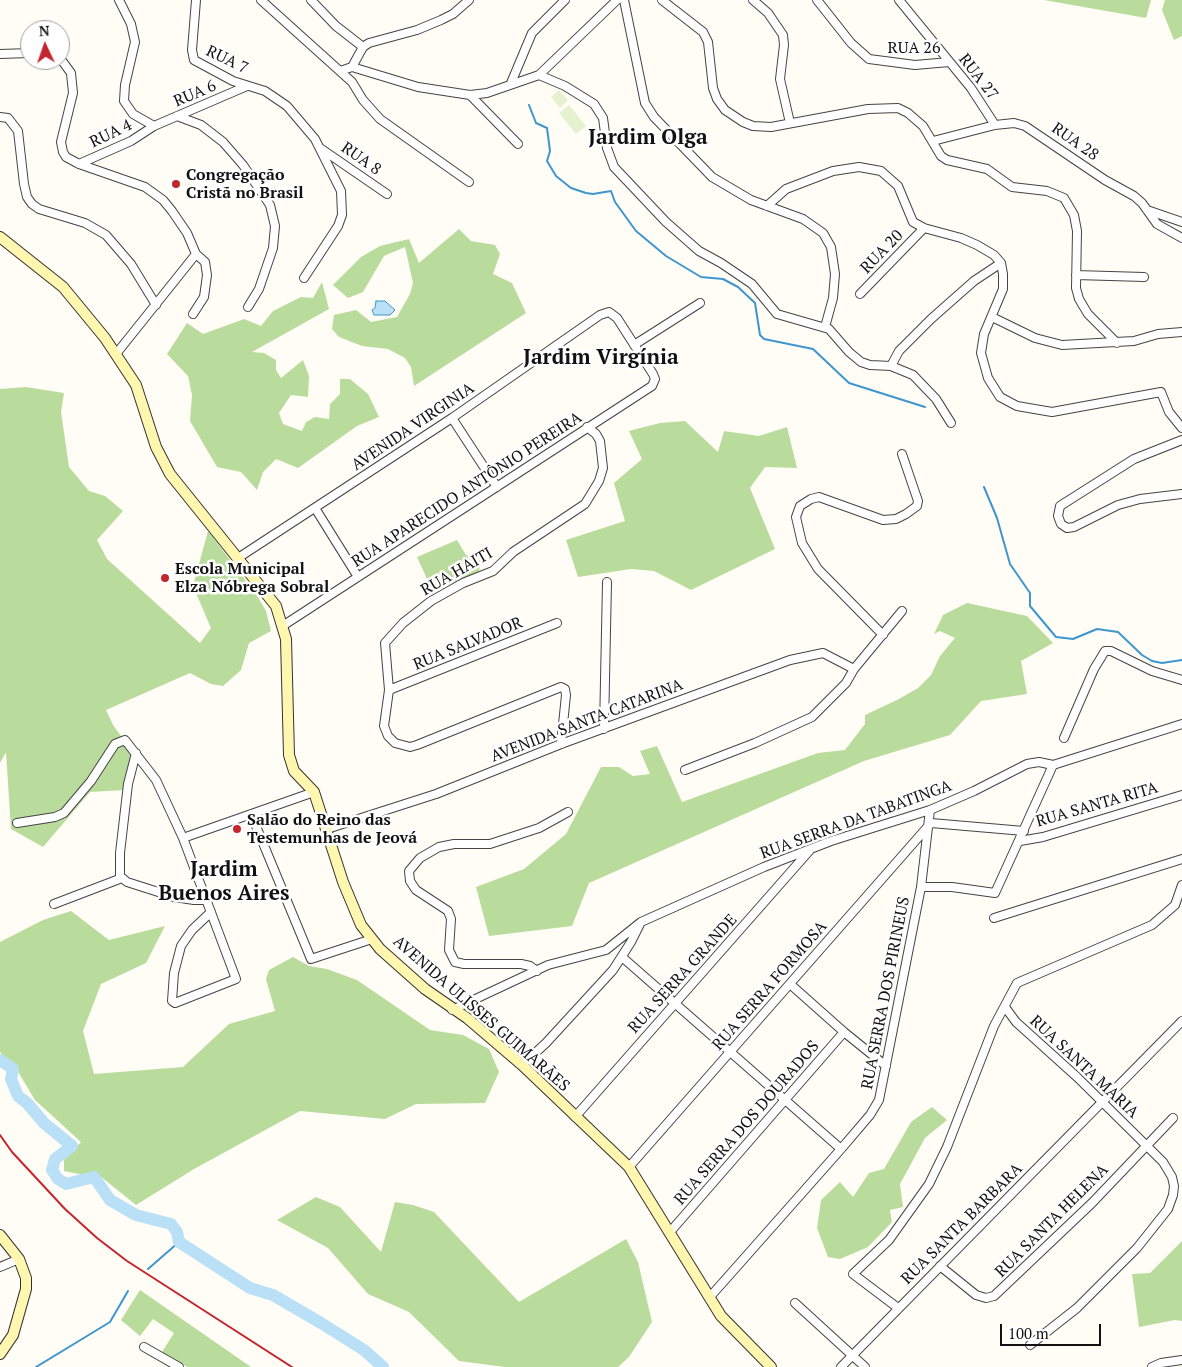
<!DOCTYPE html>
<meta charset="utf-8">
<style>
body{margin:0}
#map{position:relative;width:1182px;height:1367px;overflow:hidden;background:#fffdf5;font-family:"PT Serif",serif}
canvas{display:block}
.north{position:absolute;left:20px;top:20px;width:50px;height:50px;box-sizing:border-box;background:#fff;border:1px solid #a0a0a0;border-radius:50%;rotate:357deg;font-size:14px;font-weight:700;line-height:20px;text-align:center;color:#111}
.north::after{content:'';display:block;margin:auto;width:18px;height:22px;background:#c4262e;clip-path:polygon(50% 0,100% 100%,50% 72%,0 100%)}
.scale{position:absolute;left:1000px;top:1324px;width:101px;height:22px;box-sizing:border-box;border:2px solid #111;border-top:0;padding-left:6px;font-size:15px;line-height:18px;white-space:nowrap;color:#111;-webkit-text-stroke:4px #fff;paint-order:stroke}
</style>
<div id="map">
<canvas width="1182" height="1367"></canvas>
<div class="north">N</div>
<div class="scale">100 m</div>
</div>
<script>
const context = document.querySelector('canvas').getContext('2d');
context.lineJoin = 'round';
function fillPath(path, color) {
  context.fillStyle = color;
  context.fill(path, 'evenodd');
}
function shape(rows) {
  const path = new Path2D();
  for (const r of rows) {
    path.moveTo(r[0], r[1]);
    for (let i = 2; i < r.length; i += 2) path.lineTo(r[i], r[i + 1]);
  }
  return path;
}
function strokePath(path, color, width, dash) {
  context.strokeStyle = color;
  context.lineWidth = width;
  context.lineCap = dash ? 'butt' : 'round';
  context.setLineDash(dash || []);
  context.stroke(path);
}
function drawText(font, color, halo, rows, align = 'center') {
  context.font = font + ' "PT Serif",serif';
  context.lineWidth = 5;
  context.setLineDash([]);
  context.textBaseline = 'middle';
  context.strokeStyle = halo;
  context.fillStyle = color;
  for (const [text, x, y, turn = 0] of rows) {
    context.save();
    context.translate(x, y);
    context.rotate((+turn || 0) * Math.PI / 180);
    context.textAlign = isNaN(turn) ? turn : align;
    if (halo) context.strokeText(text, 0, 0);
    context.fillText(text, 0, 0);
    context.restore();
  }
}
const forest = shape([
 [1044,0,1151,0,1146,18],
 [1165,0,1182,0,1182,36,1174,40,1162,10],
 [459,229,471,241,495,245,500,254,493,274,512,283,526,313,414,386,411,367,405,358,388,349,362,346,339,337,332,329,334,315,356,310,371,322,397,317,410,294,413,283,405,247,384,256,363,292,348,298,333,285,361,257,380,246,409,239,419,263],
 [322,282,329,309,252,352,264,353,276,360,276,370,281,378,303,360,309,376,308,397,291,395,279,413,283,424,302,431,306,422,315,417,329,419,330,404,340,394,340,379,350,379,368,394,379,417,357,426,298,468,276,459,263,472,257,490,241,472,217,467,190,421,192,395,188,376,167,354,187,323,203,334,244,319,261,326,273,311,301,297,313,298],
 [26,387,64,393,61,412,69,467,89,491,105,496,123,511,97,540,107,559,200,643,211,628,193,586,208,531,256,594,266,611,271,631,249,643,241,670,223,686,211,684,190,673,106,710,113,725,135,755,125,790,90,792,43,847,11,829,6,752,0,763,0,389],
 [685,421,718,452,724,431,759,436,787,427,797,468,765,467,750,488,775,549,691,590,654,571,631,569,578,577,566,540,625,521,614,483,642,459,629,431,660,423],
 [457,540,466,555,481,561,479,571,433,592,417,557],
 [967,603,1027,616,1053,643,1021,661,1027,694,981,701,950,735,864,761,589,883,572,926,489,936,476,887,524,869,566,834,601,767,619,767,633,776,650,774,640,751,657,746,682,802,818,753,845,750,865,724,865,715,899,699,918,688,931,675,940,656,955,638,940,631,934,634,943,615],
 [71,911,109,940,165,926,146,963,101,984,83,1031,94,1074,183,1067,229,1024,275,1011,266,979,269,970,293,957,309,966,327,969,357,980,430,1030,463,1035,489,1049,499,1072,485,1103,416,1104,385,1119,300,1111,194,1169,136,1205,95,1172,84,1175,64,1171,64,1160,81,1142,35,1100,17,1070,0,1052,0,942,43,920],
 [932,1107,947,1120,925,1138,900,1184,903,1207,890,1210,892,1222,868,1247,840,1259,828,1257,817,1228,821,1200,840,1182,853,1197,869,1173,884,1169,911,1122],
 [316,1197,340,1207,381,1252,395,1202,413,1205,434,1212,519,1302,626,1239,638,1262,652,1322,629,1357,618,1367,505,1367,459,1361,409,1312,368,1294,328,1248,277,1220],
 [1182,1241,1182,1321,1175,1320,1139,1327,1132,1274,1150,1273],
 [140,1290,251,1367,187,1367,162,1352,174,1333,153,1319,140,1336,121,1320]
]);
const pitch = shape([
 [559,90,568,100,560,108,551,97],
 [569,105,586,126,576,134,559,113]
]);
const water = shape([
 [376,301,385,301,395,310,390,315,374,315,372,310,375,308,376,301]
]);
const stream = shape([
 [529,105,536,123,547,128,550,151,547,161,556,176,571,188,586,193,593,194,611,191,615,202,636,231,666,256,701,277,723,279,738,287,755,303,760,335,764,339,813,349,849,383,925,407],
 [984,487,997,518,1010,564,1030,593,1030,606,1056,637,1073,639,1097,629,1118,632,1142,655,1152,661,1162,663,1182,660],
 [148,1269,179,1242],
 [36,1367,110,1322,128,1291]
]);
const river = shape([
 [0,1060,13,1069,11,1079,18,1096,27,1103,44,1123,72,1146,55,1159,52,1170,58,1179,66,1184,94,1177,110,1200,136,1215,171,1224,177,1232,179,1242,250,1288,273,1295,321,1323,364,1350,383,1367]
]);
const street = shape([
 [119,0,131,24,135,42,125,85,124,101,133,114,154,126],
 [196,0,192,50,194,60,233,81,265,91,287,106,315,139,341,191,342,215,338,226,304,278],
 [261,0,352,82,363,100,380,119,469,182],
 [311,0,336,26,363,47],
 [624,0,645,103,654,117,712,177,751,200,803,219,823,233,831,247,835,274,833,298,825,327],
 [662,0,703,32,708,42,713,88,717,99,725,110,743,122,753,126,771,127,868,109,898,108,908,113,923,126,941,156,947,160,987,169,1012,187,1047,191,1064,198,1074,215,1077,231,1076,288,1079,299,1088,314,1117,343],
 [753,0,768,13,783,35,784,45,780,79,790,123],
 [817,0,851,43,869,59,915,65,949,62],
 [899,0,971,88,995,125],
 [0,54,30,53],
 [60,58,71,73,73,93,61,142,63,152,66,157,79,164,145,187,163,200,172,211,187,233,196,254,205,262,207,275,204,297,193,314],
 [352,67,363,47,369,43,417,30,441,20,453,14,469,0],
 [340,71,352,67,418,87,470,95,487,93,539,75,617,0],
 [539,75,565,86,594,104,603,118,607,148,614,167,666,222,699,251,721,263,752,284,777,314,829,329,849,352,861,362,870,365,891,366,913,375,936,399,951,423],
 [511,83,532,33,565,0],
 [470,95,518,144],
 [177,116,201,125,223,142,243,165,270,205,275,226,273,248,259,289,248,307],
 [0,117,8,118,18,131,24,184,27,197,32,204,39,209,85,223,106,235,131,264,156,305],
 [933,141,995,125,1014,123,1025,126,1105,180,1134,196,1142,203,1157,224,1182,238],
 [320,148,387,194],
 [79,164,131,141,154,126,247,86],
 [767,206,786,189,833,171,859,167,881,171,898,186,913,222,924,228,961,238,977,245,994,255,1001,263,1003,274,1003,289,984,334,981,353,988,378,1000,397,1017,406,1052,412,1161,392,1169,412,1182,428],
 [1147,210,1182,222],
 [1076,275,1144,277],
 [860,294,924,228],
 [992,317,1035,338,1062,345,1134,341,1158,334,1182,332],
 [634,345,700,303],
 [116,354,196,254],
 [891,366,899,351,931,319,974,281,1001,263],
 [452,418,497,487],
 [1182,440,1134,459,1060,506,1058,516,1061,524,1067,528,1074,527,1118,505,1140,499,1182,494],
 [315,508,358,577],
 [238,558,452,418,600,315,609,312,617,318,653,374,655,379,652,386,284,625],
 [883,635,818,569,802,543,796,517,800,506,811,499,819,497,883,520,896,519,906,514,917,506,918,501,902,454],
 [389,690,557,623],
 [604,729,607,582],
 [1064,738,1094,669,1105,651,1111,651,1152,671,1182,680],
 [561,744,566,695,565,689,561,687,417,745,410,747,395,743,388,736,384,726,389,690,385,643,403,623,431,601,463,583,493,571,513,552,585,504,599,481,603,468,600,441,596,434,587,427],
 [136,753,128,784,120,853,120,876,127,882,174,897,194,900,206,900],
 [1053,765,1182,724],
 [685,770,755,743,812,717,846,683,854,669,902,611],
 [251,814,311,959,372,939],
 [17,823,55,817,64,813,91,781,115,744,125,740,156,780,183,838,236,979,175,1003,172,1001,174,973,181,946,192,930,211,912],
 [327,829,436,794,561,744,790,660,823,653,854,669],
 [183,838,314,792],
 [1020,841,1043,837,1182,795],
 [921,887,952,887,995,893,1053,765],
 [54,904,122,878],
 [994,918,1182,859],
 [622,957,841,1149],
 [537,971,530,966,521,964,464,964,455,962,449,950,451,919,448,911,416,890,410,881,409,871,420,858,439,847,454,844,490,844,539,828,568,812],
 [790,984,844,1032,886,1066],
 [1005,1007,1016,1022,1077,1077,1163,1162,1172,1177,1174,1186,1173,1195,1168,1209,1137,1248,1077,1308,1030,1345],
 [452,1010,548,965,606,950,641,922,764,867,831,841,930,810,974,791,1027,764,1039,762,1053,765],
 [522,1065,546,1043,613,970,631,942,640,924],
 [575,1117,810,850],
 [629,1167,931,823,1024,831],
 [670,1232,844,1032],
 [940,1266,976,1295,986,1298,994,1296,1092,1203,1173,1118],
 [0,1267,19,1259],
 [709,1298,841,1149,870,1115,879,1100,921,887,930,810],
 [795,1303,865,1367],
 [898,1308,853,1274,889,1240,929,1184,947,1147,994,1026,1017,983,1152,925,1175,905,1182,885],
 [144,1347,179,1367],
 [841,1367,1182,1021],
 [1152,1367,1161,1363,1182,1360]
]);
const secondary = shape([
 [0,237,63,287,105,338,136,385,156,447,170,474,276,606,286,639,289,755,294,771,314,792,343,882,361,925,380,949,425,989,467,1018,522,1065,629,1167,721,1316,771,1367],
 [0,1235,19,1259,26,1278,26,1289,13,1335,0,1354]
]);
const rail = shape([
 [0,1135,12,1152,65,1209,97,1238,127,1261,292,1367]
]);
const markers = [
 [176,184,5,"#c4262e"],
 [165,578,5,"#c4262e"],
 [237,829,5,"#c4262e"]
];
const streetNames = [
 ["RUA 26",914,48],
 ["RUA 7",227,60,26],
 ["RUA 27",978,77,52],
 ["RUA 6",195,94,-23],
 ["RUA 4",111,134,-26],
 ["RUA 28",1075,142,35],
 ["RUA 8",361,159,35],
 ["RUA 20",882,252,-46],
 ["AVENIDA VIRGINIA",413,427,-34],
 ["RUA APARECIDO ANTÔNIO PEREIRA",467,490,-33],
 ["RUA HAITI",457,572,-30],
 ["RUA SALVADOR",468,644,-22],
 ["AVENIDA SANTA CATARINA",587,721,-21],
 ["RUA SANTA RITA",1097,805,-16],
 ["RUA SERRA DA TABATINGA",856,820,-20],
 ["RUA SERRA GRANDE",683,974,-48],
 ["RUA SERRA FORMOSA",770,986,-49],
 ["RUA SERRA DOS PIRINEUS",886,993,-79],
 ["AVENIDA ULISSES GUIMARÃES",481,1014,41],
 ["RUA SANTA MARIA",1084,1067,43],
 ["RUA SERRA DOS DOURADOS",747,1123,-49],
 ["RUA SANTA HELENA",1052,1221,-45],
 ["RUA SANTA BARBARA",962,1224,-45]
];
const poiNames = [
 ["Congregação",186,175],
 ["Cristã no Brasil",186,193],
 ["Escola Municipal",175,569],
 ["Elza Nóbrega Sobral",175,587],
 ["Salão do Reino das",247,820],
 ["Testemunhas de Jeová",247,838]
];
const districtNames = [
 ["Jardim Olga",648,138],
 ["Jardim Virgínia",601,358],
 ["Jardim",224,870],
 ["Buenos Aires",224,894]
];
fillPath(forest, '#b9dc9c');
fillPath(pitch, '#e6f2cf');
fillPath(water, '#b9e0f7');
strokePath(water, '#3f96cf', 1);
strokePath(stream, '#3f96cf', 2);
strokePath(river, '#b9e0f7', 12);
strokePath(street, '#444', 10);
strokePath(secondary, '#333', 12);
strokePath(street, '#fff', 8);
strokePath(secondary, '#fff6b0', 10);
strokePath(rail, '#c4262e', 2);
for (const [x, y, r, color] of markers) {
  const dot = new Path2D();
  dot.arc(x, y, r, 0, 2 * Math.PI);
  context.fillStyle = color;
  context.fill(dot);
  strokePath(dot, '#fff', 2);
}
drawText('16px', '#111', '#fff', streetNames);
drawText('bold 16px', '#111', '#fff', poiNames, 'left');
drawText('bold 21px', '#111', '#fff', districtNames);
</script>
